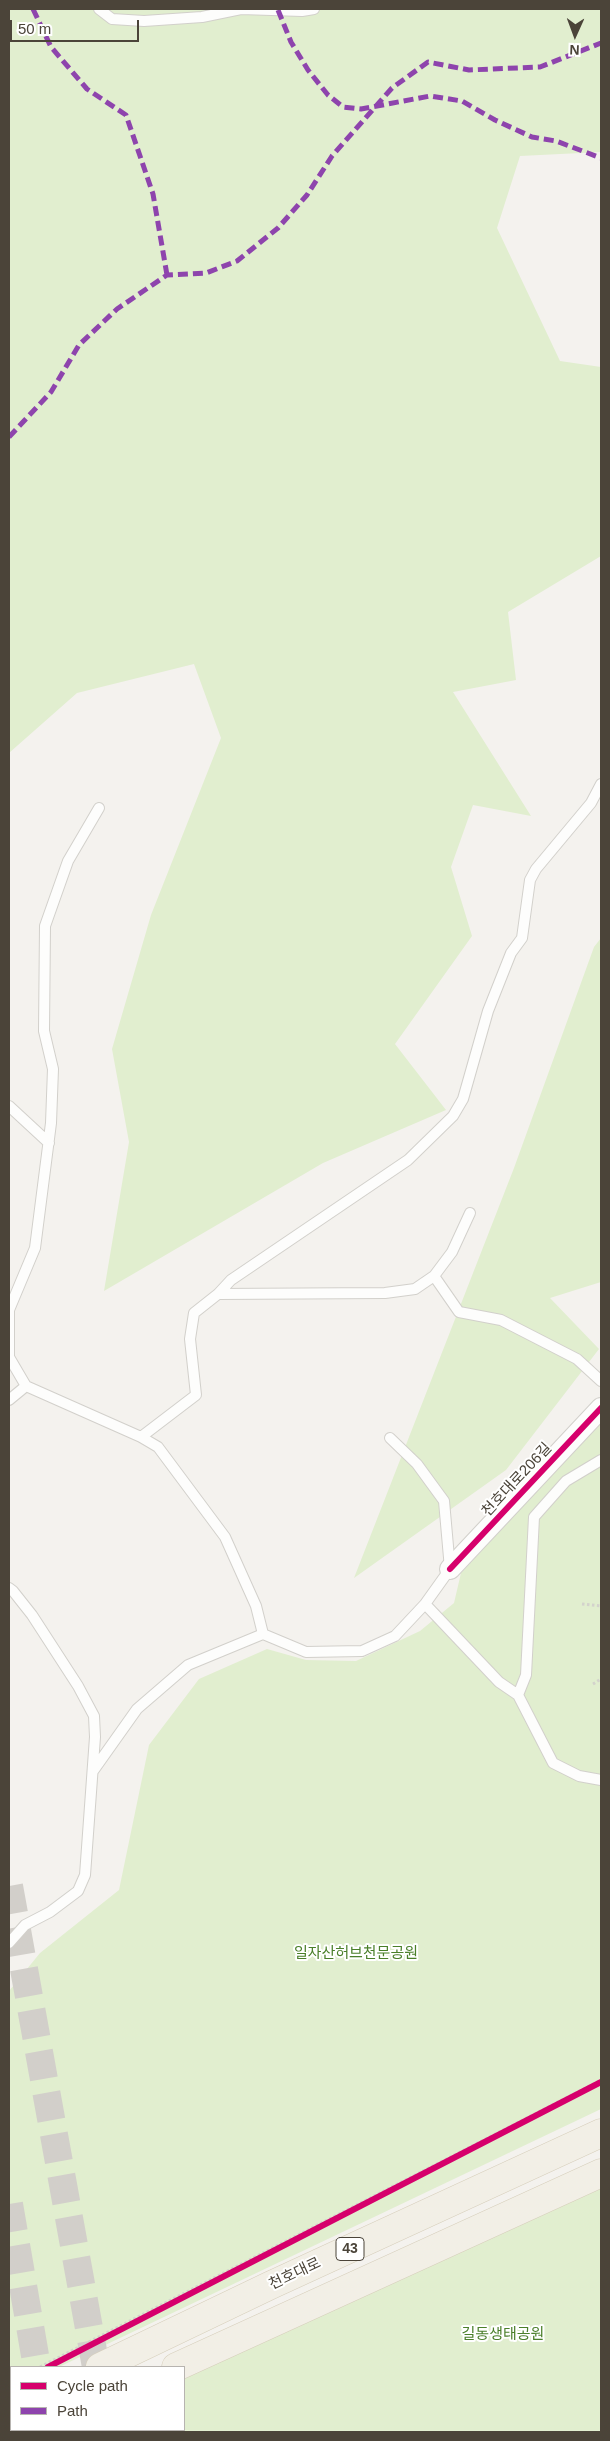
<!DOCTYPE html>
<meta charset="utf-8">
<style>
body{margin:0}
#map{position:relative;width:610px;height:2441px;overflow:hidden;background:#f4f2ee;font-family:Helvetica,sans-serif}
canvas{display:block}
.frame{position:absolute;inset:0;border:10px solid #4b4439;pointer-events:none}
.legend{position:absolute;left:10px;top:2366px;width:175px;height:65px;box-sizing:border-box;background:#fff;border:1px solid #b7b4b0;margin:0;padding:6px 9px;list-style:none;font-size:15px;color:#4b4439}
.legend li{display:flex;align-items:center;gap:10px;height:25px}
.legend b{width:25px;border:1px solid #b7b4b0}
.north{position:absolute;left:550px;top:10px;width:50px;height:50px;-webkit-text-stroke:4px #fff;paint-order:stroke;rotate:182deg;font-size:14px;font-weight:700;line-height:20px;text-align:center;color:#4b4439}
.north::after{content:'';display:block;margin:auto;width:18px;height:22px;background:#4b4439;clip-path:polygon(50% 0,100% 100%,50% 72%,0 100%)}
.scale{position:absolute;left:10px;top:20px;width:129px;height:22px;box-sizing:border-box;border:2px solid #4b4439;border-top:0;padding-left:6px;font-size:15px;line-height:18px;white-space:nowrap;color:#4b4439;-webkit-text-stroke:4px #fff;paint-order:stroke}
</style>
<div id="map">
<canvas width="610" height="2441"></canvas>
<div class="frame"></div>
<ul class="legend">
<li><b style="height:6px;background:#d6006c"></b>Cycle path</li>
<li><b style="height:6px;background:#8e44ad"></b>Path</li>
</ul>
<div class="north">N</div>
<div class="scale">50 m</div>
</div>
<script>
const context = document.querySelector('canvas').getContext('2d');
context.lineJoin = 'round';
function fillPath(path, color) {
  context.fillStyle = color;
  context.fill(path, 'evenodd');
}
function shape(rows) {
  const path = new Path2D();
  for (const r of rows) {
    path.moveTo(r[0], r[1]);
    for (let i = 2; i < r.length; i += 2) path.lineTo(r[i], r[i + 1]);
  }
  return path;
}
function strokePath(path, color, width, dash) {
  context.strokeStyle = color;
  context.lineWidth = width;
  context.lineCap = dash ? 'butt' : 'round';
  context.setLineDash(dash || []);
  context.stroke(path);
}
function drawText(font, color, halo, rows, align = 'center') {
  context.font = font + ' Helvetica,"Noto Sans KR",sans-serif';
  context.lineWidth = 4;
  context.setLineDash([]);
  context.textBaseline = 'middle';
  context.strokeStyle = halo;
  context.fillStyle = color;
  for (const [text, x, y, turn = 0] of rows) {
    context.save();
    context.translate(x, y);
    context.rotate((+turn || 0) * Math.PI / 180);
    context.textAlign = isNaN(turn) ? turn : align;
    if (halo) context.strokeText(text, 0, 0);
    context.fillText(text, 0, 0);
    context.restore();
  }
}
const green = shape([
 [9,9,601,9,601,152,520,156,497,228,560,361,601,367,601,556,508,612,516,680,453,692,531,816,473,805,451,867,472,936,395,1044,446,1110,323,1163,104,1291,129,1142,112,1049,151,915,221,738,194,664,77,693,9,753],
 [601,938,601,1282,550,1298,599,1349,506,1470,354,1578,514,1168,594,947],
 [601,1422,601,2109,59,2367,11,2367,11,2390,9,2391,9,1991,40,1953,119,1890,149,1745,199,1679,267,1649,306,1660,356,1661,420,1631,454,1603,461,1573],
 [601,2187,601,2432,41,2432,46,2430,184,2430,184,2368]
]);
const motorwayTunnel = shape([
 [9,1886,96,2367],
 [9,2204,37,2367],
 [107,2430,108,2432]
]);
const path = shape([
 [582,1604,601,1606],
 [593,1684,601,1679],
 [40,2367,601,2080],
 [9,2383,11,2382]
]);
const service = shape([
 [99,9,112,19,144,21,202,17,241,9,302,11,314,9],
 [99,808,68,861,45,926,44,1031,53,1069,51,1123,35,1248,9,1310,9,1357,26,1386,141,1437,158,1447,225,1537,256,1606,263,1634],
 [9,1106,49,1143],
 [434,1276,459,1312,501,1320,577,1359,601,1381],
 [218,1294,231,1280,408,1160,453,1116,463,1099,488,1011,511,953,522,938,530,880,536,869,591,803,601,784],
 [9,1400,26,1386],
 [141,1437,196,1395,190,1339,194,1313,218,1294,385,1293,415,1289,434,1276,452,1252,470,1213],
 [390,1438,417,1464,444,1501,450,1569,425,1604,499,1682,518,1695,553,1763,579,1776,601,1780],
 [9,1588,13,1591,32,1615,78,1686,94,1716,95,1737,85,1875,78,1891,50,1912,25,1925,9,1943],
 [518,1695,526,1675,534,1517,566,1481,601,1460],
 [93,1771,137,1709,188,1665,263,1634,306,1652,362,1651,395,1636,425,1604]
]);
const minor = shape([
 [450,1569,601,1408]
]);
const primary = shape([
 [100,2367,271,2285,601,2133],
 [176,2367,601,2173],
 [9,2412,11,2411],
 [39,2432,44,2430]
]);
const quiet = shape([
 [33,9,51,47,87,89,126,115,153,194,167,275],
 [278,10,291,42,308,70,328,95,343,107,361,109,430,96,462,101,495,120,532,137,556,141,601,158],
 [9,437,51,392,79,345,117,309,167,275,206,273,237,261,278,228,307,195,332,156,392,88,428,62,469,70,540,67,601,43]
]);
const cycleway = shape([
 [450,1569,601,1408],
 [48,2367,601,2082]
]);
const shields = [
 [350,2249,28]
];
const shieldNames = [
 ["43",350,2249]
];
const streetNames = [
 ["천호대로206길",517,1480,-47],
 ["천호대로",295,2274,-25]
];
const parkNames = [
 ["일자산허브천문공원",356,1954],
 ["길동생태공원",503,2335]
];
fillPath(green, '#e1eecf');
strokePath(motorwayTunnel, '#d2cfca', 28, [28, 14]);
strokePath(service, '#d2d0cb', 12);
strokePath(minor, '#d2d0cb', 22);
strokePath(primary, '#d6cebb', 29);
strokePath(path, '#d3d2cc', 3, [2.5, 2.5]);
strokePath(service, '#fdfdfc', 10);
strokePath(minor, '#fdfdfc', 20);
strokePath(primary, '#f2efe6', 28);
strokePath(quiet, '#8e44ad', 5, [10, 5]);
strokePath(cycleway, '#d6006c', 6);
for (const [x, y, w] of shields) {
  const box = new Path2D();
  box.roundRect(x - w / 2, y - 11.5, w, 23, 4);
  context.fillStyle = '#fff';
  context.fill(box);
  strokePath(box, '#4b4439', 1);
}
drawText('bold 14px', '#4b4439', null, shieldNames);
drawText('15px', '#4b4439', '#fff', streetNames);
drawText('15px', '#4a7f2a', '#fff', parkNames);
</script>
